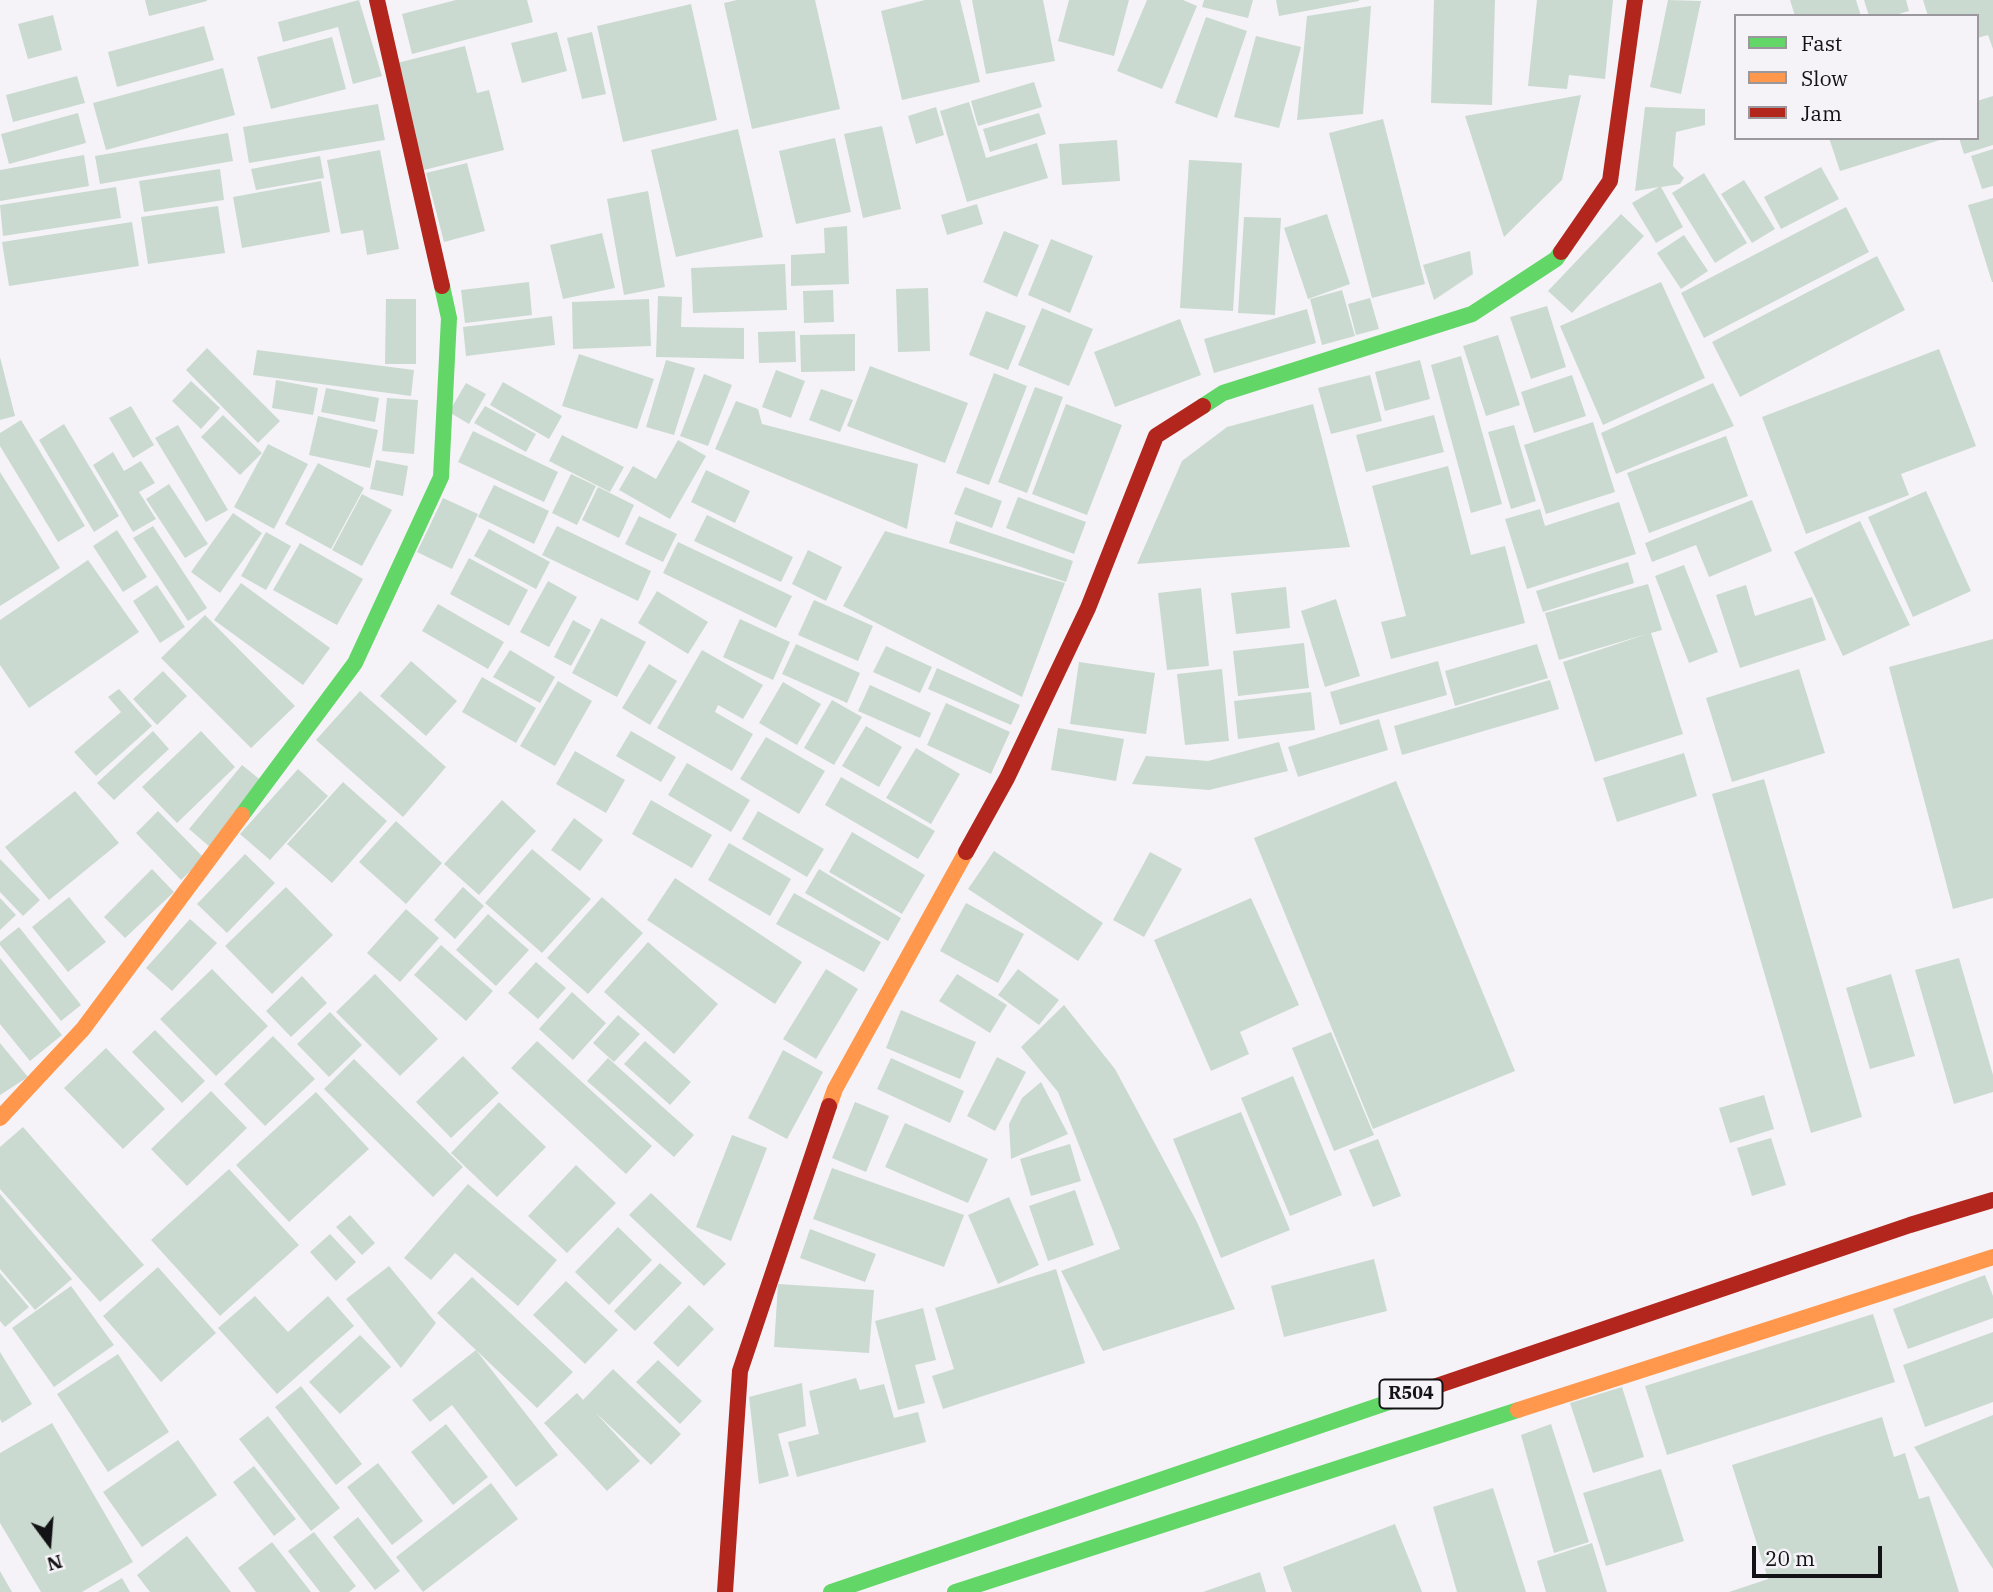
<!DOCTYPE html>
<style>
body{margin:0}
#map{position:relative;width:1993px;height:1592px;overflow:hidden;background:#f5f3f7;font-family:"IBM Plex Serif",serif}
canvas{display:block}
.legend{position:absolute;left:1734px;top:14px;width:245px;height:126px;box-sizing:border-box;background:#f5f2f8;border:2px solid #9b989d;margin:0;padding:9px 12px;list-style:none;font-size:21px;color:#131214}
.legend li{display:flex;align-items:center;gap:14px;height:35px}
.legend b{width:35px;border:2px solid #9b989d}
.north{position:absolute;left:14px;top:1508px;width:70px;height:70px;-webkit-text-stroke:5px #f5f2f8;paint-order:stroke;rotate:164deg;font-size:19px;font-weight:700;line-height:28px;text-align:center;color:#131214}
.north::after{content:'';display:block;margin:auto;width:24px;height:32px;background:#131214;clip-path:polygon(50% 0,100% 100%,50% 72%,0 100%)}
.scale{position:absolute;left:1752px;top:1546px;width:130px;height:32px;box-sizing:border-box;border:4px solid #131214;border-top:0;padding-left:9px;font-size:21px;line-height:24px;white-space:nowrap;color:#131214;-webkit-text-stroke:5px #f5f2f8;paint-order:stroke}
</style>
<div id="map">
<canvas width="1993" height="1592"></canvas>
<ul class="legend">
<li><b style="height:9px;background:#63d668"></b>Fast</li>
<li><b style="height:9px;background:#ff974d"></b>Slow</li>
<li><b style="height:9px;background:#b3261e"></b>Jam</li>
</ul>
<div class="north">N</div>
<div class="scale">20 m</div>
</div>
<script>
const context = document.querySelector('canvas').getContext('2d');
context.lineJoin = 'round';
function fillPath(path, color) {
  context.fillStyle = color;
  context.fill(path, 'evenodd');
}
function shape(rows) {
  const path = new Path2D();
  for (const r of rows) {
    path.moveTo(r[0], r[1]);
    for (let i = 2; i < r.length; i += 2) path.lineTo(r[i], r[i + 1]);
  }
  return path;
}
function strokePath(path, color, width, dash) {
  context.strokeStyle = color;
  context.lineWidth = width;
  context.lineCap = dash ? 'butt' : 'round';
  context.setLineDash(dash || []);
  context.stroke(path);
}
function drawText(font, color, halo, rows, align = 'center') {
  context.font = font + ' "IBM Plex Serif",serif';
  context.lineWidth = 5;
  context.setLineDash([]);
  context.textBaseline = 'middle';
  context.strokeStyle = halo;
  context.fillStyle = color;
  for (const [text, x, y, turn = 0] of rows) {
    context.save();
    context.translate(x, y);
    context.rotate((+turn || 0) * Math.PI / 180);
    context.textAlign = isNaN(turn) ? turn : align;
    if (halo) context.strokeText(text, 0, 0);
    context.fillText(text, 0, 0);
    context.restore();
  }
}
const building = shape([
 [145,0,207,0,207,1,149,16],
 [359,0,382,76,353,84,338,27,283,42,278,22],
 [456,0,527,0,533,22,412,54,402,14],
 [737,0,815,0,840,109,752,129,724,3],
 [925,0,960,0,980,82,902,100,881,11],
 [972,0,1043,0,1055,61,986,74],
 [1069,0,1129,0,1114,56,1058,41],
 [1147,0,1183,0,1197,6,1162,89,1117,71],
 [1204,0,1253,0,1248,18,1202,7],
 [1276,0,1359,0,1359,1,1279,16],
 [1434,0,1495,0,1492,105,1431,103],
 [1537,0,1613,0,1605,79,1569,75,1567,89,1528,86],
 [1668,0,1701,1,1681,94,1650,87],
 [1790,0,1856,0,1861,16,1795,16],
 [1864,0,1906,0,1909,11,1892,16,1869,16],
 [1923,0,1993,0,1993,49,1988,35,1977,38,1977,16,1928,16],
 [691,4,717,120,623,142,597,26],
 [1371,6,1363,114,1297,120,1307,16],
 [53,15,62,50,28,59,18,24],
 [1206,17,1247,31,1217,118,1175,103],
 [204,26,214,60,117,87,108,52],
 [557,32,567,71,522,83,511,43],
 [592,32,606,94,582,99,567,38],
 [1256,36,1301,47,1279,128,1234,117],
 [332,37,346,89,271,109,257,57],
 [465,46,477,93,489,90,504,150,424,170,397,63],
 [223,68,235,115,106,150,93,103],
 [77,76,85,103,13,122,6,95],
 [1034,82,1042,107,978,126,971,101],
 [1581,95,1562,180,1504,237,1465,116],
 [1993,96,1993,145,1964,154,1959,138,1977,138,1977,101],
 [969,102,986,158,1037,143,1048,178,967,202,940,111],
 [378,104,385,140,249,163,243,127],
 [936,107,944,135,916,144,908,116],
 [1645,107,1705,109,1705,125,1676,132,1673,166,1684,178,1680,184,1661,187,1683,227,1656,243,1632,203,1659,187,1635,191],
 [78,113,86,143,9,164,1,134],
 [1039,113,1046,134,990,152,983,129],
 [1383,119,1425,284,1372,298,1329,133],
 [882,126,901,209,863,218,844,134],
 [738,129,763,237,676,257,651,150],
 [228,133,233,161,100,184,95,156],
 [835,138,851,212,796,224,779,151],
 [1829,138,1943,138,1943,139,1840,171],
 [1117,140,1120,181,1062,185,1059,144],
 [1993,149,1993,186,1982,189,1971,156],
 [380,150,399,249,367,255,363,230,341,234,327,160],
 [84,155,89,186,0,201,0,170],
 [320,156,324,178,256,190,251,169],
 [1189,160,1242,163,1233,311,1180,308],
 [467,163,485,231,444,242,426,173],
 [1821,167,1839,199,1781,229,1764,197],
 [220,169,224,200,144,212,139,181],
 [1704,173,1747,243,1715,263,1672,193],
 [1744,180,1775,229,1752,243,1721,194],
 [321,181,330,232,242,248,233,197],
 [116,187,121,218,3,236,0,205],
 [648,191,665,287,624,295,607,199],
 [1993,198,1993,282,1992,282,1968,205],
 [977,204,983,224,947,235,941,215],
 [218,206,225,253,148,264,141,217],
 [1846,207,1869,252,1704,338,1681,293],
 [1327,214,1350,284,1308,299,1284,228],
 [1621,214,1644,236,1572,313,1548,291],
 [1244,217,1281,218,1275,315,1238,313],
 [132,222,139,266,9,286,2,242],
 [847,226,849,284,791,286,791,255,825,253,824,228],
 [1004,231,1039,245,1017,297,983,282],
 [602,233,615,288,563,299,550,245],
 [1684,235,1708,271,1681,289,1657,253],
 [1051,239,1093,256,1070,313,1028,295],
 [1470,251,1473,274,1434,300,1423,265],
 [1877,256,1905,310,1740,397,1712,342],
 [785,264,787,310,693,313,691,268],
 [529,282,532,315,465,323,461,290],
 [1661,282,1705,378,1603,425,1560,326],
 [928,288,930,351,898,352,896,289],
 [833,290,834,322,804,323,803,291],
 [1342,290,1355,336,1322,345,1310,299],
 [658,296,682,297,681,327,744,328,744,359,656,357],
 [1370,298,1379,329,1356,335,1348,304],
 [386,299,416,299,416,364,385,364],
 [649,299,651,346,573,349,572,302],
 [1547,306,1566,367,1531,379,1510,317],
 [1042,308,1093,329,1069,386,1018,365],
 [1307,309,1316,343,1214,373,1204,339],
 [986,311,1026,326,1008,370,969,355],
 [552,316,555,345,466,356,463,327],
 [1180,319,1201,375,1115,407,1094,352],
 [795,331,796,362,759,363,758,332],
 [855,334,855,371,801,372,800,335],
 [1498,335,1520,405,1486,416,1463,346],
 [207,348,280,421,258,443,186,370],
 [1939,349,1976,446,1901,474,1909,495,1806,534,1762,417],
 [257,350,414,370,411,396,253,375],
 [579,354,654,379,637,429,562,406],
 [1461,356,1502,504,1471,513,1431,365],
 [0,357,15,416,0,420],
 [666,360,695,368,674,435,646,427],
 [1420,360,1430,399,1385,411,1375,372],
 [870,366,968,403,945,463,847,426],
 [776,370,805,381,791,418,762,407],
 [994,373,1027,386,989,485,956,473],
 [704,374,732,385,708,446,680,436],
 [1370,375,1382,421,1331,434,1318,388],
 [1572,375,1586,416,1534,433,1521,392],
 [276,380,318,388,313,415,272,408],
 [191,381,220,408,201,429,172,401],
 [503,382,562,416,549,439,490,405],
 [466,383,486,394,469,424,449,412],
 [1713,383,1734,426,1616,474,1601,433],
 [1035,387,1063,397,1027,493,998,482],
 [326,388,379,398,375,422,321,412],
 [821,389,853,400,840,432,809,420],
 [387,398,418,400,414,454,382,451],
 [736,401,758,409,762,424,918,464,907,529,715,449],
 [1066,404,1122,425,1087,515,1032,494],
 [1313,404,1350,547,1137,564,1182,461,1227,427],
 [131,406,154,445,133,458,109,418],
 [485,406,536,434,526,452,474,423],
 [223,415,262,453,240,475,201,437],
 [1434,415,1444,452,1366,472,1356,435],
 [318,416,378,430,370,468,309,455],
 [21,420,85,526,58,542,0,446,0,433],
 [1593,422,1615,492,1546,514,1524,445],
 [64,424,119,516,94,532,39,440],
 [178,425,228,510,206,522,155,438],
 [1514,425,1536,501,1511,509,1488,432],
 [473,431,558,472,544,502,458,462],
 [562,435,624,467,610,492,549,461],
 [1726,436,1748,496,1649,533,1627,473],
 [678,440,706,456,670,519,619,490,633,466,656,479],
 [268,444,308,464,274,529,234,507],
 [113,452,124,471,141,461,155,483,139,492,156,519,133,532,93,465],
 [376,460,408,466,403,496,370,489],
 [318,463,364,488,331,549,285,524],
 [1448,466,1471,555,1505,546,1525,623,1391,659,1381,622,1406,616,1372,486],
 [706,470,750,491,735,523,691,502],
 [0,472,60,568,0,606],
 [571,474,596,486,577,525,552,513],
 [169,484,208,544,185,558,146,499],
 [494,485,549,511,534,544,478,517],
 [598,487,634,505,619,538,582,520],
 [965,487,1002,501,992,528,954,514],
 [1926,491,1971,591,1913,617,1868,517],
 [362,494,392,510,362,566,332,550],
 [1018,497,1086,522,1074,554,1006,528],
 [443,498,478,514,452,569,417,552],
 [1752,500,1772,551,1709,577,1696,545,1652,562,1645,543],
 [1619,502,1636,554,1527,589,1505,519,1540,509,1545,526],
 [233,513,262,533,220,593,191,572],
 [707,515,793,557,781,582,694,541],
 [639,516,677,534,663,562,625,544],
 [956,521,1073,561,1066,582,949,543],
 [1860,521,1910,625,1843,656,1794,552],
 [153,526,207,608,188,621,133,538],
 [557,526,651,571,638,601,542,555],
 [489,529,550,562,536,589,474,556],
 [117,530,147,577,123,592,93,546],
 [885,531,1065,583,1022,697,843,606],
 [266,532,291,546,266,590,241,576],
 [678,542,792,596,776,628,663,573],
 [300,543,363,579,337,625,273,590],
 [808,550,842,567,826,601,792,584],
 [469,558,528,590,509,626,450,594],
 [88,560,139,632,29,708,0,665,0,620],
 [1628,562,1634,583,1543,612,1536,591],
 [1684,565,1718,652,1689,663,1655,576],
 [548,581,577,597,549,647,520,632],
 [241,583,330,648,303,685,214,620],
 [1648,584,1662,630,1651,633,1683,734,1595,762,1563,662,1647,634,1559,660,1545,613],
 [157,585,185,627,160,643,133,601],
 [1746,585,1755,616,1812,597,1826,640,1740,668,1716,595],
 [1286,587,1290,628,1236,634,1231,593],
 [1201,588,1209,666,1167,670,1158,593],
 [657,591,708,622,688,654,638,623],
 [1336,599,1360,676,1325,687,1301,611],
 [814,600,873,626,858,661,798,635],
 [438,604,504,642,488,669,422,631],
 [205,615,295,706,251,748,161,658],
 [601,618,646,642,617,697,572,673],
 [740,619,790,642,773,680,723,657],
 [573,620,591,630,571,666,554,657],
 [1993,639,1993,898,1953,909,1889,667],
 [1304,643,1309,688,1238,696,1233,651],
 [796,644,860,673,847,703,782,674],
 [1537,644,1548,678,1455,706,1445,671],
 [886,646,932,667,920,693,873,672],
 [510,650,555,677,540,703,493,677],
 [702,650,763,685,743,719,718,705,715,712,753,734,732,771,657,728],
 [411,661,457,701,426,736,380,696],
 [1438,661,1447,695,1340,725,1330,692],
 [1079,662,1155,673,1146,734,1070,724],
 [649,664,677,681,650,725,622,708],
 [937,668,1020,705,1011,725,928,689],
 [1222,669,1229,741,1185,745,1177,674],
 [1799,669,1825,753,1732,782,1706,698],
 [163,671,187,696,157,725,133,699],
 [482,677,536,708,516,743,462,712],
 [1550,680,1559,709,1402,755,1394,726],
 [558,681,592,701,555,766,520,746],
 [783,682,821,704,797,745,759,723],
 [870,685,931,713,920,738,858,711],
 [119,689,152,726,96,776,74,752,121,712,108,697],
 [360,691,446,767,403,817,316,740],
 [1311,692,1315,730,1238,739,1234,701],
 [832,700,862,717,834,765,804,748],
 [946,703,1010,732,991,774,927,745],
 [1379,719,1388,750,1298,777,1288,747],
 [866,726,902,747,879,787,842,766],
 [1058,728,1124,739,1116,781,1051,770],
 [153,731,169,749,114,800,97,783],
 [201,731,235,767,177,823,142,787],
 [631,731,676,757,661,782,616,756],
 [766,737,825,771,799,814,740,779],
 [1279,742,1288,771,1209,790,1132,784,1146,756,1208,761],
 [916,748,960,774,931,824,886,798],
 [575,751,625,780,606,813,556,784],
 [1684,753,1697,796,1617,822,1603,778],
 [687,763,750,800,731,832,668,795],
 [242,765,263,782,210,847,189,829],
 [298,769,328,796,270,860,240,834],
 [841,777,935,831,918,859,825,805],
 [1764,779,1862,1117,1811,1133,1712,794],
 [1396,781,1515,1071,1373,1129,1254,838],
 [343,782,387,821,332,883,287,844],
 [75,791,119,843,49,900,5,847],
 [502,800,536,831,479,895,444,864],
 [651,800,712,835,692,868,632,834],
 [158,811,204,858,181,880,136,833],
 [758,811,824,849,807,877,742,839],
 [574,818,603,840,580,871,551,850],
 [396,821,442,863,406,904,359,862],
 [852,832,925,875,902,914,829,872],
 [729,843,791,879,770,916,708,880],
 [532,849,591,899,542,953,485,903],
 [994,851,1103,923,1078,961,968,889],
 [1150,852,1182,869,1144,937,1113,920],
 [245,854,275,883,227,933,197,904],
 [0,859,40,900,23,916,0,892],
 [152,869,174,892,125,938,104,917],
 [819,869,901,918,888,941,805,893],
 [675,878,802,962,775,1004,647,920],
 [286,887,333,935,272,994,225,946],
 [463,887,484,906,455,939,434,920],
 [794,893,881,942,864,972,776,924],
 [69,897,106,942,68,972,32,927],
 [602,897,643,933,588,994,547,958],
 [0,898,16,915,0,930],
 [1251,898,1299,1005,1240,1032,1249,1054,1211,1071,1154,940],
 [966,903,1024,934,998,983,940,951],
 [406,909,439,938,400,982,367,953],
 [488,914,529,950,496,986,456,950],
 [190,919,217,943,172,991,146,968],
 [19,927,81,1005,61,1021,0,945,0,942],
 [648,942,718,1004,674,1054,604,992],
 [441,945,493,991,466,1021,414,975],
 [0,958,62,1035,30,1061,0,1024],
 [1959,958,1993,1075,1993,1092,1954,1104,1915,970],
 [536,962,566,988,538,1019,508,993],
 [212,969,268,1026,216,1076,160,1019],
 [826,969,858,989,816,1059,783,1039],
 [1018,969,1059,1000,1039,1025,998,995],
 [375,974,438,1039,400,1076,336,1012],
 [957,974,1007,1005,990,1033,939,1001],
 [1891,974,1915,1056,1870,1069,1846,988],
 [302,976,327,1003,291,1037,266,1011],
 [572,992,606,1023,573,1060,539,1029],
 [1064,1005,1115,1069,1197,1222,1235,1309,1103,1351,1061,1271,1120,1249,1058,1092,1021,1047],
 [901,1010,976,1042,960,1079,886,1048],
 [330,1012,362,1045,329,1077,297,1044],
 [618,1015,640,1034,614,1062,593,1043],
 [155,1030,205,1081,182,1103,132,1052],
 [1331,1032,1374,1135,1334,1151,1292,1048],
 [273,1036,315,1079,265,1126,224,1084],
 [537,1041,652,1146,626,1174,511,1068],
 [645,1041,691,1082,670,1105,624,1064],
 [0,1043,28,1077,0,1095],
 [106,1048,165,1109,123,1149,64,1088],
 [783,1050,823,1072,787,1139,748,1118],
 [463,1056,499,1093,451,1138,416,1102],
 [997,1057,1026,1072,995,1131,967,1116],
 [608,1058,694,1135,674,1157,587,1081],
 [891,1058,964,1091,950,1123,877,1089],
 [354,1059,463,1167,433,1197,324,1089],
 [1293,1076,1342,1195,1290,1216,1241,1098],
 [1041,1082,1068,1134,1011,1159,1009,1124,1022,1098],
 [211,1091,247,1128,187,1186,151,1149],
 [316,1092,369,1149,289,1222,236,1165],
 [1764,1095,1774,1129,1730,1143,1719,1108],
 [499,1102,546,1147,497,1197,451,1153],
 [855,1102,889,1116,866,1172,832,1158],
 [1241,1112,1290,1230,1221,1258,1173,1139],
 [905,1123,988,1159,968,1203,885,1167],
 [23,1127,144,1265,100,1302,0,1189,0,1147],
 [732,1135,767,1148,731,1241,696,1227],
 [1771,1138,1786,1185,1752,1196,1737,1148],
 [1378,1139,1401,1196,1373,1207,1349,1150],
 [1070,1144,1081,1181,1031,1196,1020,1159],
 [576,1165,616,1203,567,1253,528,1216],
 [832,1168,964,1215,944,1267,813,1219],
 [229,1169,299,1245,220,1316,151,1240],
 [468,1184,557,1260,518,1306,455,1253,431,1280,404,1258],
 [1075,1190,1094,1245,1048,1261,1029,1206],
 [651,1193,726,1264,704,1286,629,1215],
 [0,1194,72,1279,35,1310,0,1269],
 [1009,1197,1039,1265,998,1284,968,1215],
 [350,1215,375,1243,362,1255,336,1227],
 [618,1227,652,1260,609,1305,575,1272],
 [810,1229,876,1254,865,1282,800,1258],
 [330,1234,356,1262,336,1281,310,1252],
 [1374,1259,1387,1311,1284,1337,1271,1286],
 [660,1263,682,1283,635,1331,614,1311],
 [389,1266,436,1323,401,1368,346,1299],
 [158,1267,216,1333,161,1382,103,1316],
 [1056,1269,1085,1363,943,1409,932,1376,954,1369,935,1308],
 [0,1273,29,1307,5,1327,0,1321],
 [1985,1275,1993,1296,1993,1318,1908,1349,1893,1309],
 [472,1277,573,1372,537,1408,437,1313],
 [566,1281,618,1330,585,1364,533,1315],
 [778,1284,874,1290,869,1353,774,1347],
 [71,1286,114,1345,54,1387,12,1328],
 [255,1296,288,1332,328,1296,354,1326,277,1394,218,1328],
 [689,1305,714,1329,678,1367,653,1343],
 [923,1308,936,1360,915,1365,925,1403,898,1410,875,1321],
 [1873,1314,1895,1382,1667,1455,1645,1386],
 [1993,1332,1993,1402,1925,1427,1903,1365],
 [360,1335,391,1367,340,1414,309,1382],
 [476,1350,558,1455,516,1487,452,1405,430,1422,412,1400],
 [0,1352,32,1404,2,1423,0,1419],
 [118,1354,169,1432,108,1472,57,1394],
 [658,1360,702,1401,680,1424,636,1382],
 [613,1369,681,1434,651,1465,595,1412,640,1461,607,1491,544,1423,577,1393,583,1400],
 [856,1378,860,1390,884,1384,894,1418,918,1412,926,1442,797,1477,788,1442,819,1434,809,1391],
 [802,1383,806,1426,778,1434,789,1476,759,1484,749,1397],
 [301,1386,362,1464,336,1485,275,1407],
 [1622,1387,1644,1457,1593,1473,1570,1403],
 [1993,1415,1993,1569,1914,1447],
 [268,1416,340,1508,311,1531,239,1439],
 [1882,1417,1894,1457,1905,1453,1919,1499,1929,1496,1959,1592,1729,1592,1768,1579,1732,1465],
 [52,1423,133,1562,82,1592,41,1592,0,1523,0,1453],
 [446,1424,488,1477,453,1505,411,1452],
 [1551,1424,1589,1542,1554,1553,1521,1435],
 [178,1440,217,1495,142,1547,103,1492],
 [378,1463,423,1521,392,1545,347,1487],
 [254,1466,296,1519,274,1536,233,1482],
 [1661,1469,1684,1541,1606,1566,1583,1493],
 [491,1483,518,1519,423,1592,396,1557],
 [1493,1488,1526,1592,1457,1592,1433,1507],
 [358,1517,400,1571,375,1590,333,1537],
 [1395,1524,1422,1592,1292,1592,1283,1567],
 [314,1532,356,1586,349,1592,320,1592,288,1551],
 [187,1536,231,1592,150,1592,137,1575],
 [272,1542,311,1592,256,1592,238,1568],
 [1592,1543,1607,1592,1546,1592,1537,1561],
 [0,1571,12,1592,0,1592],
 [1260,1572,1266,1592,1203,1592],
 [122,1578,130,1592,98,1592]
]);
const fast = shape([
 [1203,406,1223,393,1472,314,1556,259,1561,252],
 [242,815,355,663,441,477,449,318,442,286],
 [831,1592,1404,1397],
 [955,1592,1518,1410]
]);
const slow = shape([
 [829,1106,835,1089,966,852],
 [0,1118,83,1029,242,815],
 [1518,1410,1993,1257]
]);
const jam = shape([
 [377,0,442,286],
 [1561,252,1610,181,1635,0],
 [966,852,1007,778,1088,608,1156,436,1203,406],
 [1404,1397,1910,1225,1993,1200],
 [725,1592,740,1371,829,1106]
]);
const shields = [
 [1411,1394,63]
];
const shieldNames = [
 ["R504",1411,1394]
];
fillPath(building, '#cadad0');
strokePath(fast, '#63d668', 16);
strokePath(slow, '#ff974d', 16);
strokePath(jam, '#b3261e', 16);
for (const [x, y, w] of shields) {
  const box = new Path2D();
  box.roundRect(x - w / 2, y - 14.5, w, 29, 5);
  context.fillStyle = '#f5f2f8';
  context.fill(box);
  strokePath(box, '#131214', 2);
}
drawText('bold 18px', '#131214', null, shieldNames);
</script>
